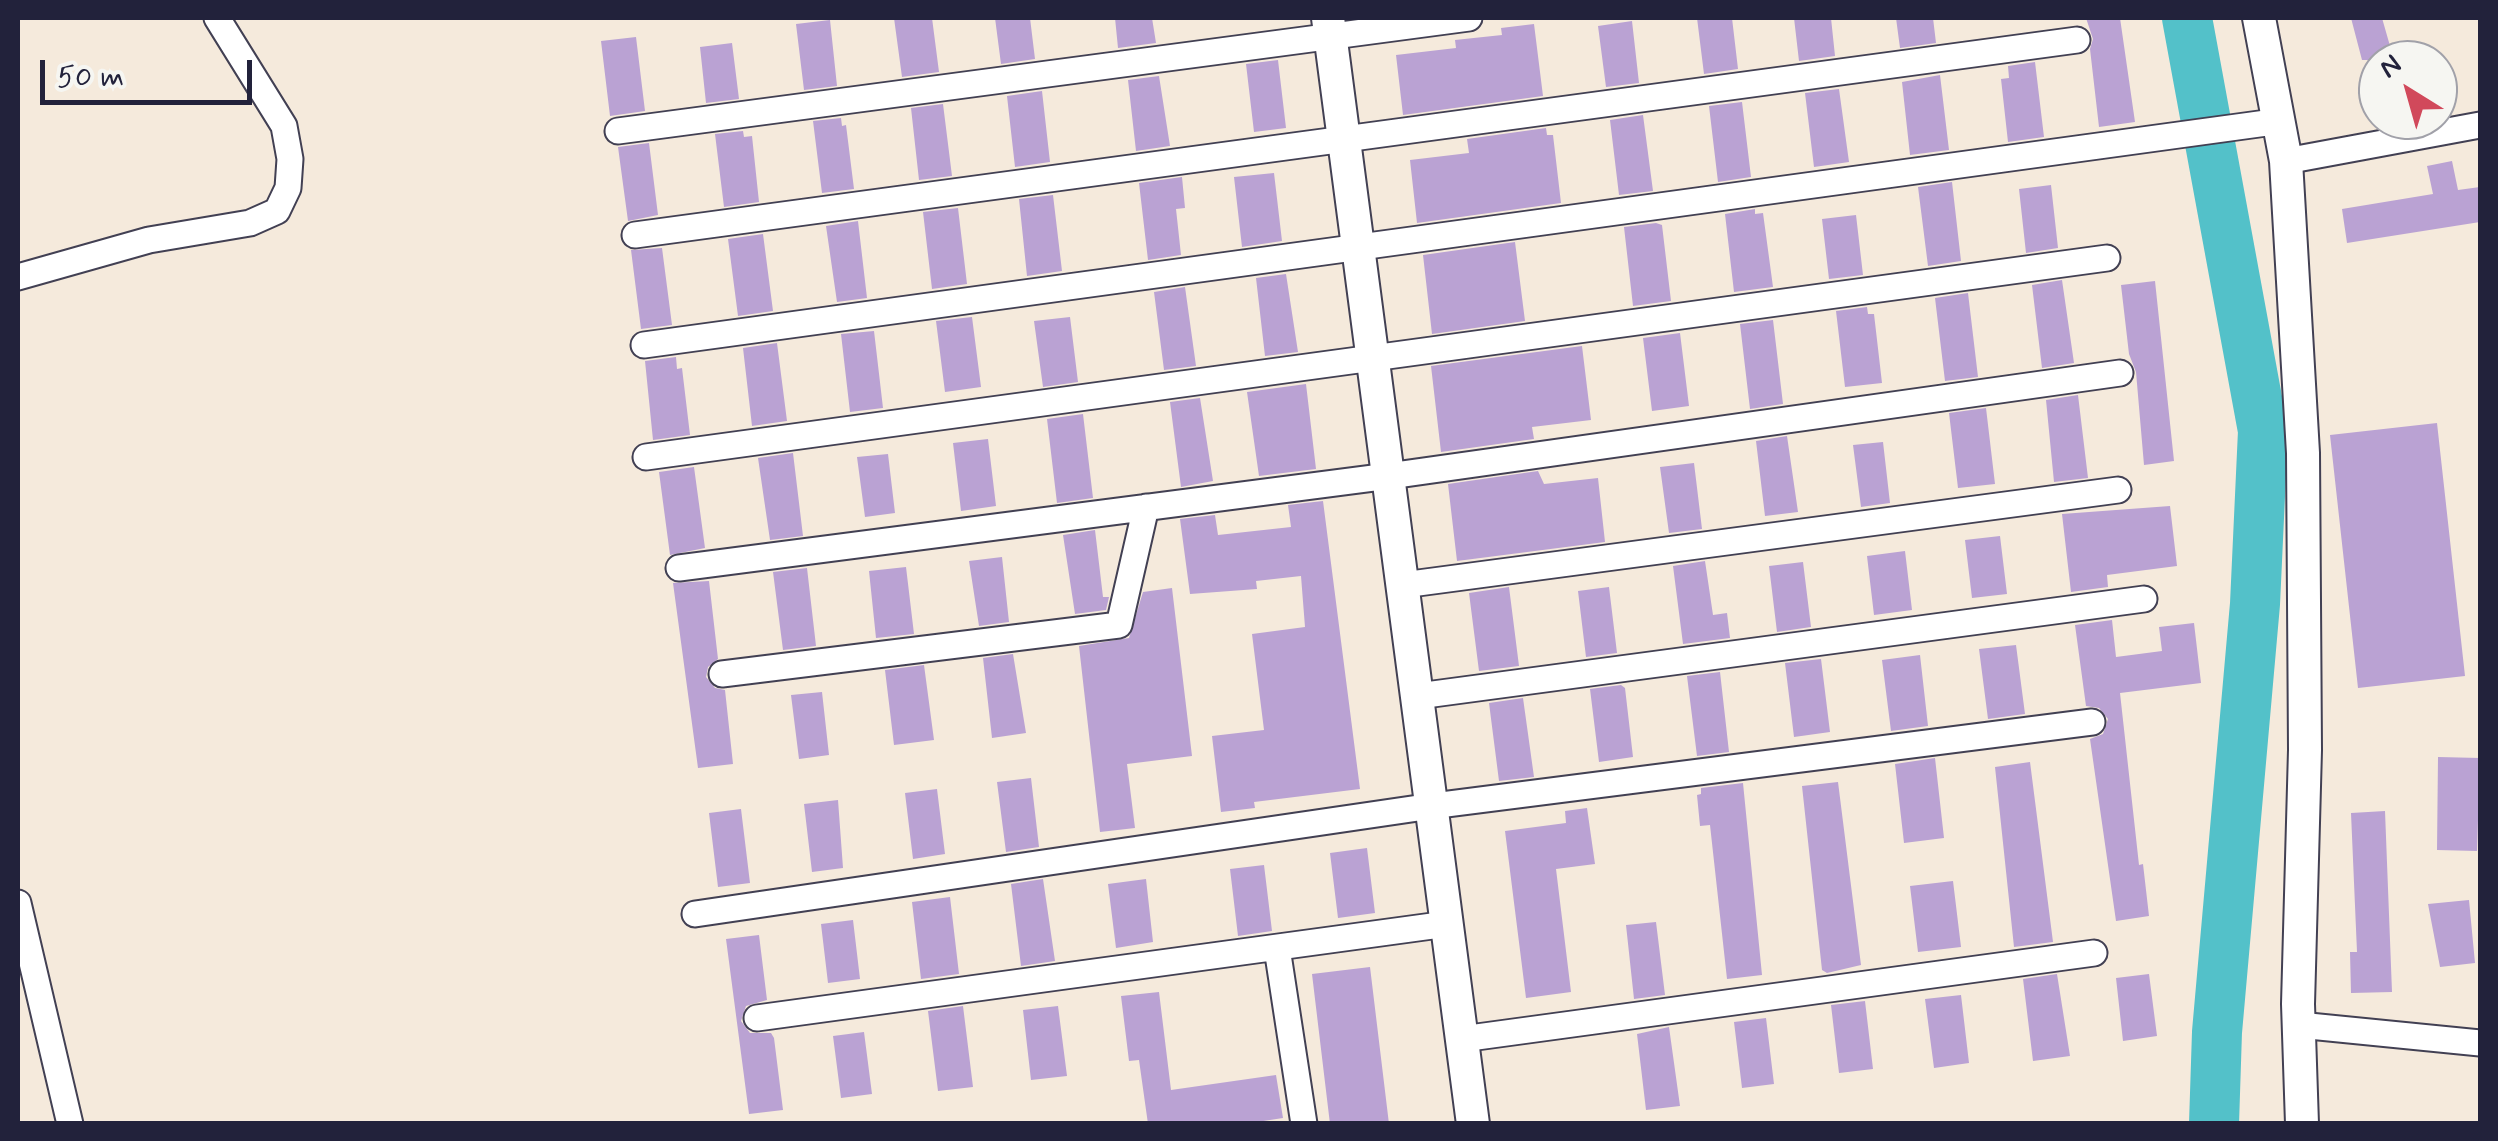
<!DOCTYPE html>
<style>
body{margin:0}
#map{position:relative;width:2498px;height:1141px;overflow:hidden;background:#f5eadc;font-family:Mynerve,sans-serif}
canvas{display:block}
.frame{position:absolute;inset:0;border:20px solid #22223b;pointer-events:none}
.north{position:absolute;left:2358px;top:40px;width:100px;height:100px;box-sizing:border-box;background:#f6f6f2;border:2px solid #a1a1a9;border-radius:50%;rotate:323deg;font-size:28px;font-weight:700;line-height:40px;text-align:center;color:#22223b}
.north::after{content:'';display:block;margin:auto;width:35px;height:45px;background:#d1495b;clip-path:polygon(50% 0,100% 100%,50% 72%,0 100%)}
.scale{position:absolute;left:40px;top:60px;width:212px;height:45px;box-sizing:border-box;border:5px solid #22223b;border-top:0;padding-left:12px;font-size:30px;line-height:35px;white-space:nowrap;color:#22223b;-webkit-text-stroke:8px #f6f6f2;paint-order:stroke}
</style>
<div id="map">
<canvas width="2498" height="1141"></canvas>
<div class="frame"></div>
<div class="north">N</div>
<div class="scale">50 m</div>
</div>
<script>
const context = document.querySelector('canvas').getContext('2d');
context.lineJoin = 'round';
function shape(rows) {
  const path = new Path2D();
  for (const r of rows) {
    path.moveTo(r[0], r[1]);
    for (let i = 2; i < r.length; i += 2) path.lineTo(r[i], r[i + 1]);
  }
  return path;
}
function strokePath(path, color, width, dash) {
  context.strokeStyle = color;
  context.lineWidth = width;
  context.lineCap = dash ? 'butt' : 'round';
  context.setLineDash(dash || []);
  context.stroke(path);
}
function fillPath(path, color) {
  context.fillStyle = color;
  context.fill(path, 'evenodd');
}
const river = shape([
 [2187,18,2263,431,2255,604,2217,1032,2214,1124]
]);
const building = shape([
 [894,18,932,18,939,72,902,77],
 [995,18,1030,18,1035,59,1001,64],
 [1115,18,1152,18,1156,43,1118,48],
 [1697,18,1732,18,1738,69,1704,74],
 [1794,18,1831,18,1835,56,1799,61],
 [1896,18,1933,18,1936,43,1900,48],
 [2086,18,2120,18,2135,122,2099,127,2090,49,2093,39],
 [2351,18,2382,18,2394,60,2362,60],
 [830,20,837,86,804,90,796,24],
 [1632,21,1639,83,1606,87,1598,26],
 [1534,24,1543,96,1403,115,1396,55,1456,48,1455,40,1502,35,1501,28],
 [636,37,645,111,610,116,601,41],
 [732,43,739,99,706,103,700,47],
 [1278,60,1286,128,1254,132,1246,64],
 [2035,62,2044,137,2008,142,2001,79,2009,78,2008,66],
 [1940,75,1949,150,1910,155,1902,82],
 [1159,76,1170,146,1136,151,1128,80],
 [1839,89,1849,162,1814,167,1805,93],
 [1042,91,1050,162,1015,167,1007,96],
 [1742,102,1751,177,1718,182,1709,106],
 [943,104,952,176,919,180,911,108],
 [1643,115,1653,191,1619,195,1610,120],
 [841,118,842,126,846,125,854,189,822,193,813,121],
 [1546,128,1547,135,1553,135,1561,203,1417,223,1410,160,1469,153,1467,139],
 [743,131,744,137,752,136,759,202,724,207,715,134],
 [649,143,658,215,628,221,618,147],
 [2452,161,2458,190,2480,187,2480,222,2347,243,2342,209,2433,194,2427,166],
 [1274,173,1282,241,1242,247,1234,177],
 [1182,177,1185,208,1176,209,1181,255,1148,260,1139,183],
 [1952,182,1961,261,1928,266,1918,187],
 [2051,185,2058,248,2026,253,2019,189],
 [1053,195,1062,271,1027,276,1019,199],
 [958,208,967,284,932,289,923,212],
 [1755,209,1755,214,1763,213,1773,287,1734,292,1725,214],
 [1856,215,1863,275,1829,279,1822,219],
 [858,221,867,298,837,302,826,226],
 [1656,223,1662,225,1671,301,1633,306,1624,227],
 [763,234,773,311,738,316,728,239],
 [1515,242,1525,321,1432,334,1423,255],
 [662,248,672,325,641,329,631,250],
 [1286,274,1298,352,1265,356,1256,278],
 [2062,280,2074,363,2042,368,2032,285],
 [2155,281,2174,461,2144,465,2136,372,2129,354,2121,285],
 [1185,287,1196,366,1164,370,1154,292],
 [1968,293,1978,377,1945,381,1935,298],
 [1867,307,1868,314,1874,314,1882,383,1845,387,1836,311],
 [972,317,981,387,945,392,936,321],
 [1070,317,1078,382,1043,387,1034,321],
 [1773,320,1783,404,1750,409,1740,324],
 [874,331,883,408,850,412,841,334],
 [1680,333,1689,406,1652,411,1643,338],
 [777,343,787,421,752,426,743,348],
 [1582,346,1591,420,1532,427,1534,439,1441,452,1431,366],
 [676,357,677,369,682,368,690,435,653,440,645,361],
 [1306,384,1316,469,1259,476,1247,392],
 [2078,395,2088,478,2054,482,2046,400],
 [1200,398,1213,481,1181,487,1170,402],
 [1986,408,1995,484,1958,488,1949,413],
 [1083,414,1093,498,1057,503,1047,419],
 [2437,423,2465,676,2358,688,2330,435],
 [1787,436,1798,512,1765,516,1756,441],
 [988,439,996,506,961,511,953,443],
 [1883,442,1890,503,1861,507,1853,445],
 [793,453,803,536,770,540,758,458],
 [888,454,895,513,865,517,857,457],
 [1694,463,1702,529,1669,533,1660,467],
 [694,467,705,548,670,555,659,472],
 [1538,471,1544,484,1598,478,1605,542,1457,561,1448,484],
 [1323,501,1360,789,1254,802,1255,808,1221,812,1212,736,1264,730,1252,634,1305,627,1301,576,1256,581,1257,589,1190,594,1180,519,1215,515,1218,535,1291,527,1288,505],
 [2170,506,2177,566,2107,575,2108,587,2071,592,2062,514],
 [1095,530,1103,597,1109,597,1106,610,1075,614,1063,535],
 [2000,536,2007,594,1972,598,1965,540],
 [1905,551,1912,610,1874,615,1867,556],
 [1002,557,1009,622,979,626,969,561],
 [1705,561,1713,615,1727,613,1730,638,1683,644,1673,566],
 [1803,562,1811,627,1777,632,1769,566],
 [906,567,914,634,876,638,869,571],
 [807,568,816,646,783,650,773,572],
 [709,581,718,659,708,667,706,677,715,688,725,690,733,764,698,768,673,583],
 [1509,587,1519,666,1479,671,1469,593],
 [1609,587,1617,653,1586,657,1578,591],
 [1172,588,1192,756,1127,764,1135,828,1100,832,1079,646,1129,638,1143,592],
 [2112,620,2116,657,2162,651,2159,627,2194,623,2201,683,2120,693,2139,865,2143,864,2149,916,2116,921,2090,739,2103,734,2108,719,2099,708,2086,706,2075,625],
 [2016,645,2025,714,1988,719,1979,649],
 [1013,654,1026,733,992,738,983,658],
 [1920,655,1928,726,1891,731,1882,660],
 [1821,659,1830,732,1794,737,1785,663],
 [924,665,934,740,894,745,885,670],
 [1720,672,1729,752,1697,756,1687,676],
 [1621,685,1625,688,1633,757,1599,762,1590,689],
 [822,692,829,755,799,759,791,695],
 [1523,698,1534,777,1499,781,1489,703],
 [2438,757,2480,758,2477,851,2437,850],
 [1935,758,1944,838,1904,843,1895,764],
 [2030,762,2053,942,2014,947,1995,767],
 [1031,778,1039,847,1006,852,997,782],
 [1838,782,1861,965,1827,973,1822,970,1802,786],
 [1743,783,1762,975,1727,979,1710,825,1700,826,1697,795,1701,794,1701,788],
 [937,789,945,854,913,859,905,793],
 [838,800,843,868,812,872,804,804],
 [1587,808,1595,864,1556,869,1571,992,1526,998,1505,831,1566,823,1565,811],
 [741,809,750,883,718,887,709,813],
 [2385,811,2392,992,2351,993,2350,952,2357,952,2351,813],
 [1367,848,1375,913,1338,918,1330,853],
 [1264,865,1272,931,1238,936,1230,869],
 [1043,879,1055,961,1021,966,1011,884],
 [1146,879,1153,942,1116,948,1108,884],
 [1953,881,1961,947,1918,952,1910,886],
 [950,897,959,974,921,979,912,902],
 [2469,900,2475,963,2440,967,2428,904],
 [853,920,860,979,828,983,821,924],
 [1656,922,1665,995,1634,999,1626,925],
 [759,935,767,1000,746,1006,741,1021,750,1033,771,1033,774,1038,783,1110,749,1114,726,939],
 [1370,967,1389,1124,1330,1124,1312,974],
 [2057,974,2070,1056,2033,1061,2023,979],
 [2149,974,2157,1036,2123,1041,2116,978],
 [1159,992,1171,1090,1276,1075,1283,1118,1244,1124,1148,1124,1139,1060,1129,1061,1121,996],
 [1961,995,1969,1063,1934,1068,1925,999],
 [1865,1001,1873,1069,1839,1073,1831,1005],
 [963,1006,973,1087,938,1091,928,1011],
 [1058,1006,1067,1076,1031,1080,1023,1010],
 [1766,1018,1774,1084,1742,1088,1734,1022],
 [1669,1027,1680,1106,1646,1110,1637,1034],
 [864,1032,872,1094,841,1098,833,1036]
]);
const minor = shape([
 [618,131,1469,18],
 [2286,161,2480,125],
 [635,235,2077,40],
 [18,277,149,240,250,223,277,211,288,188,290,159,284,126,217,18],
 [644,345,2281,121],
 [646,457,2107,258],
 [679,568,1389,476,2120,373],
 [1403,585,2118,490],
 [722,674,1119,625,1146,507],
 [1418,696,2144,599],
 [18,903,70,1124],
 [695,914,1432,806,2092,722],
 [1277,948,1304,1124],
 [757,1018,1447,924],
 [2299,1025,2480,1043],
 [1462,1039,2094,953]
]);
const tertiary = shape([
 [1328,18,1473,1124],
 [2259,18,2286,161,2303,453,2305,750,2298,1004,2302,1124]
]);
strokePath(river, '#53c1c9', 50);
fillPath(building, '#baa2d3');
strokePath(minor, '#424053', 29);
strokePath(tertiary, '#424053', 36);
strokePath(minor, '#fff', 25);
strokePath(tertiary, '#fff', 32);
</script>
